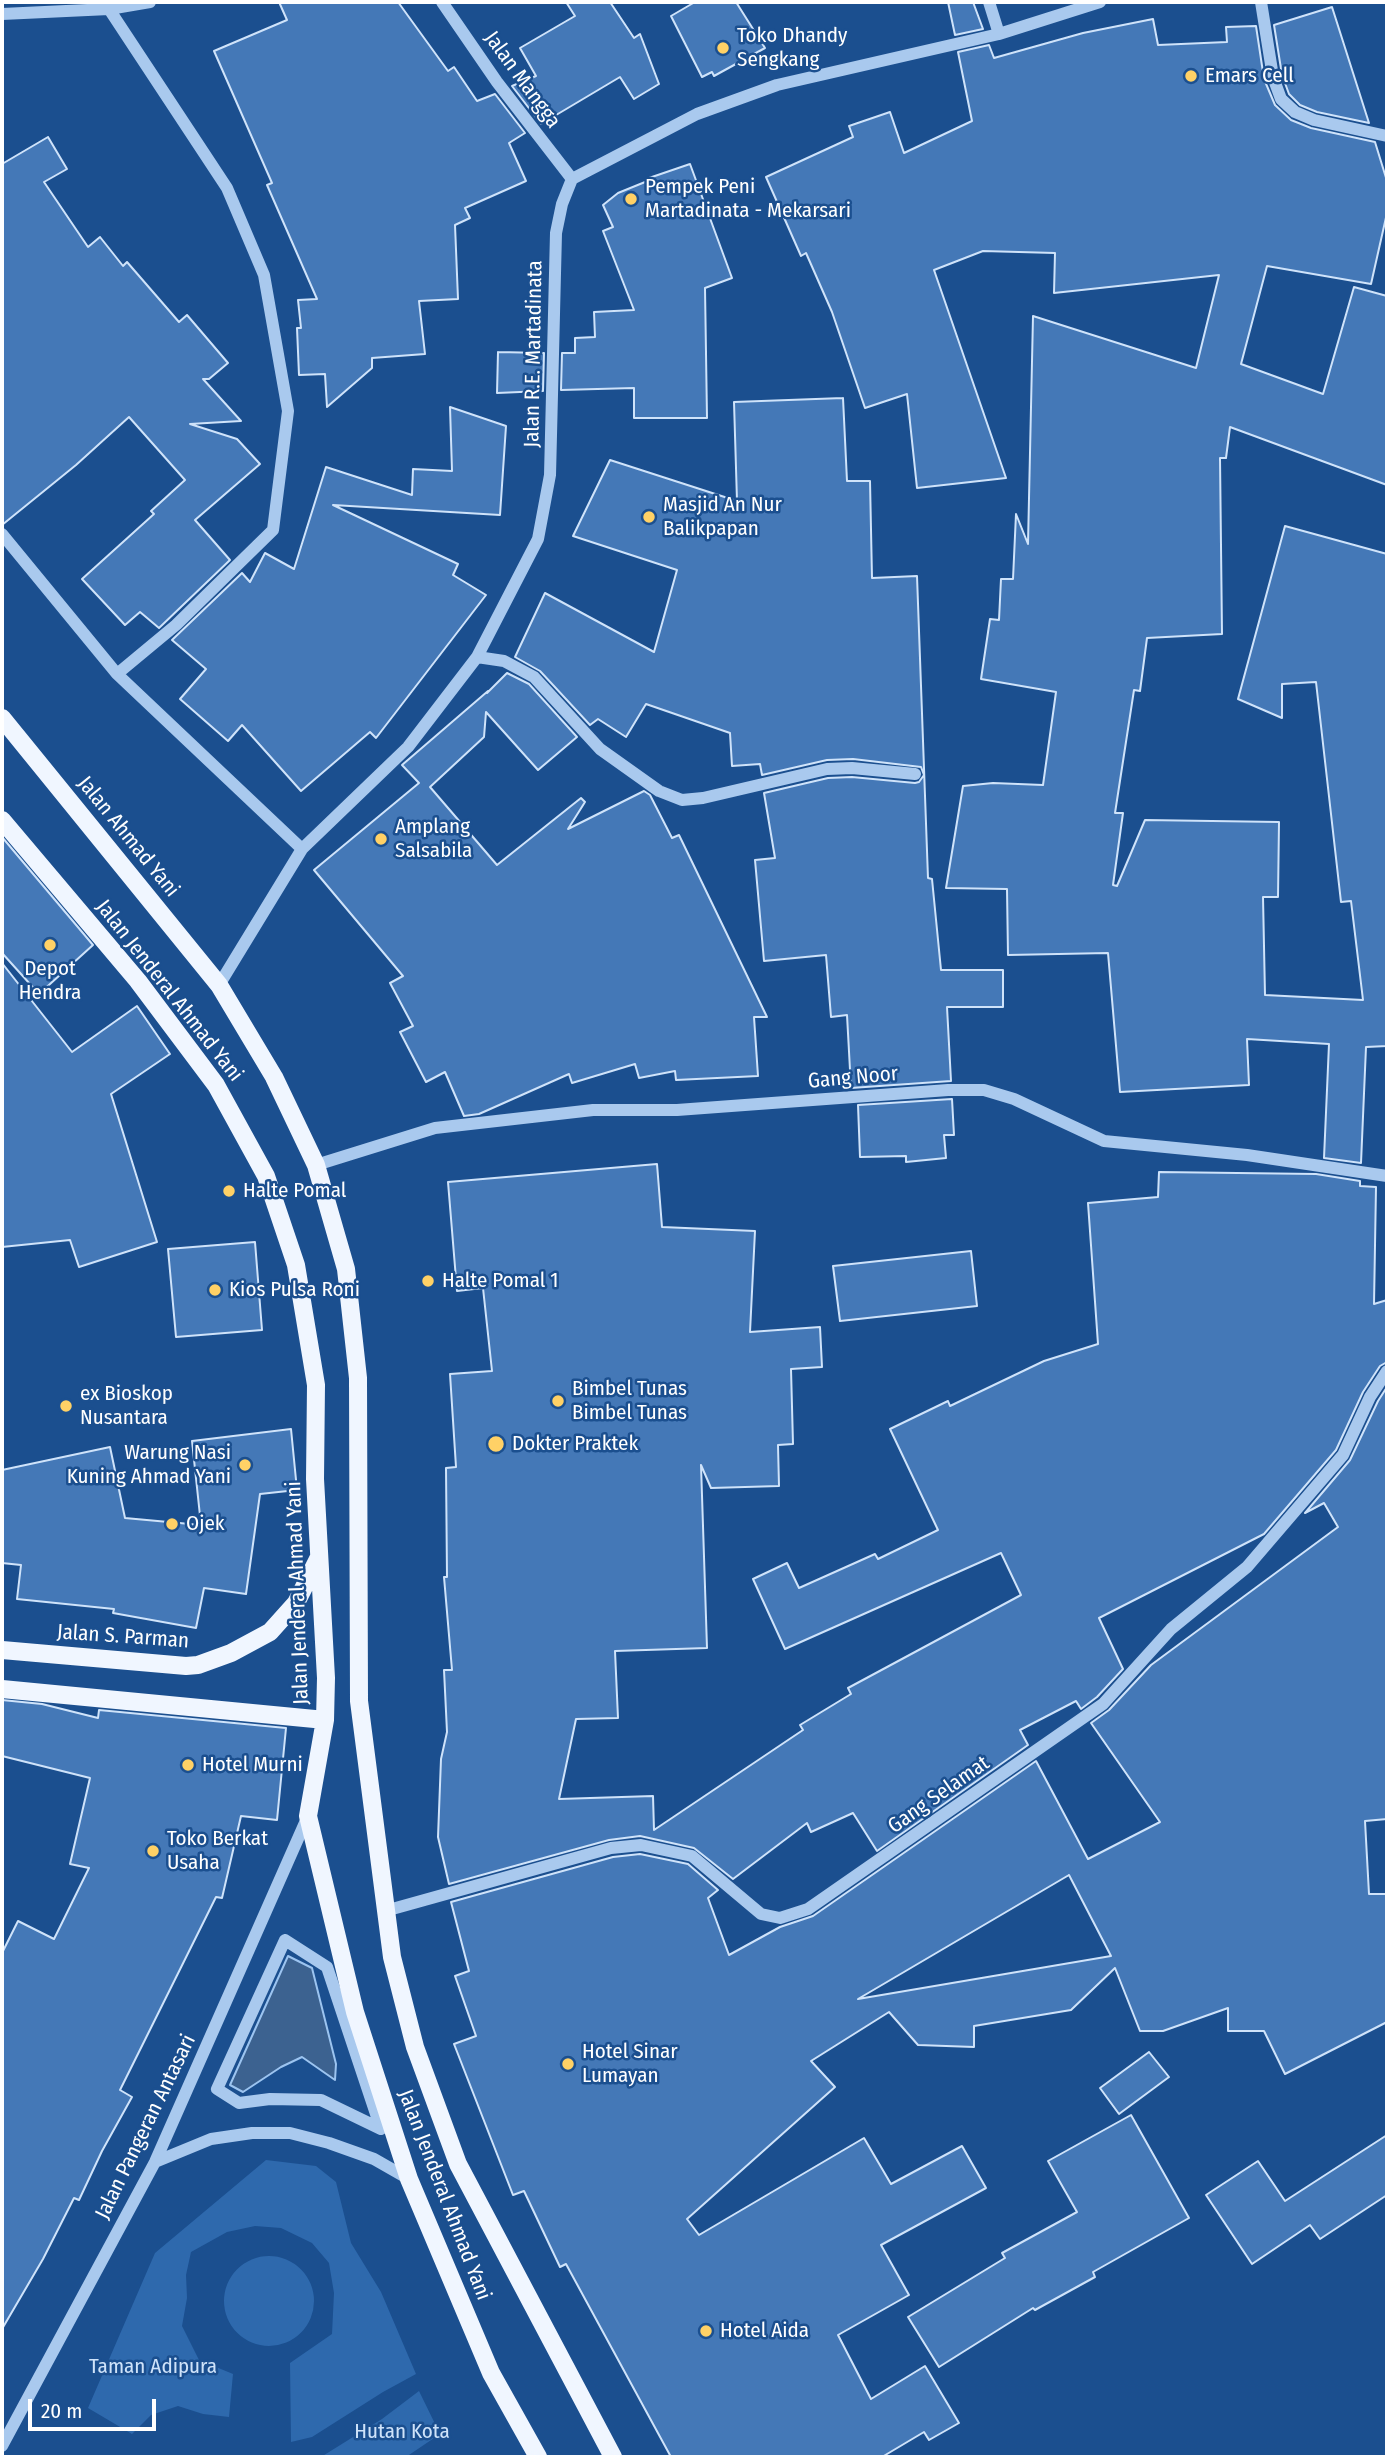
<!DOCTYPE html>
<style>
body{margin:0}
#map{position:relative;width:1389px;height:2459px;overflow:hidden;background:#1b4f8f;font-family:"Fira Sans Condensed",sans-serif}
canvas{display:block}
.frame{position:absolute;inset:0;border:4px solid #fff;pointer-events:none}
.scale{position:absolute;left:28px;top:2399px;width:128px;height:32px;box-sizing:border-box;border:4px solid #fff;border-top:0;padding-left:9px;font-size:21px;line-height:24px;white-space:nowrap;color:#fff;-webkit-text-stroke:5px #1b4f8f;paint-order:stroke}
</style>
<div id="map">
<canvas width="1389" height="2459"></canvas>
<div class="frame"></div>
<div class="scale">20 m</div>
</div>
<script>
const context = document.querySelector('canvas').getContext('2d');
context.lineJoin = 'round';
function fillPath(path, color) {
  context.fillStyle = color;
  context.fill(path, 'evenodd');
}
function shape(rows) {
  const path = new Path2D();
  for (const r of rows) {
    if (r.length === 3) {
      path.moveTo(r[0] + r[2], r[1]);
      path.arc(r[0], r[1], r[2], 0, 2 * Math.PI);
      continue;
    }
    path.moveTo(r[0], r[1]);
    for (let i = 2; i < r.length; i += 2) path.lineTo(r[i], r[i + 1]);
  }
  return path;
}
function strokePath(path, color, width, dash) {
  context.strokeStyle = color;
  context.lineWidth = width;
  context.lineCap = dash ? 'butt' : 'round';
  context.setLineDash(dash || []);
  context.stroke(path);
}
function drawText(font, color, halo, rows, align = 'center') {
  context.font = font + ' "Fira Sans Condensed",sans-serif';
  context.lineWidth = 5;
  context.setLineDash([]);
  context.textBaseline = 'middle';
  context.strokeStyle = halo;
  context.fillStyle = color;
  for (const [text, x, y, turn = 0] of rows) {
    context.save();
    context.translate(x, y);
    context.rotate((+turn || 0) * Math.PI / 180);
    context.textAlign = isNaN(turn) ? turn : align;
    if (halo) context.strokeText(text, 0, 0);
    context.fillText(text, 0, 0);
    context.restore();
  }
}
const green = shape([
 [266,2160,316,2166,336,2182,351,2243,381,2292,416,2374,383,2392,312,2437,291,2442,290,2363,332,2334,334,2293,329,2263,312,2243,281,2228,255,2226,227,2232,191,2252,186,2275,187,2298,182,2326,199,2360,233,2374,229,2417,203,2414,178,2406,151,2415,132,2434,88,2408,155,2253],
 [269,2301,45],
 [419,2391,440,2434,406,2457,321,2457,382,2419]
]);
const water = shape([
 [288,1956,312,1968,336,2064,335,2080,302,2057,281,2067,243,2092,230,2085,288,1956]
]);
const building = shape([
 [279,2,398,2,448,71,454,67,477,101,495,94,525,133,509,143,526,181,465,208,470,218,455,225,458,299,419,301,425,354,372,358,372,368,327,407,325,374,299,375,297,328,301,328,298,300,317,299,267,185,272,183,214,51,287,20,279,2],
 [566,2,610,2,634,38,640,34,659,84,634,99,620,77,541,124,512,86,536,76,520,48,575,16,566,2],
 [695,2,736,2,765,48,714,76,712,72,702,77,671,16,695,2],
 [948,2,973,2,983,29,955,35,948,2],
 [1332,7,1369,123,1317,112,1300,105,1289,94,1282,75,1274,25,1332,7],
 [1153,19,1158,45,1227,42,1226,27,1256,26,1264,79,1275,105,1291,120,1311,128,1375,142,1387,181,1387,213,1371,284,1267,266,1241,364,1323,394,1354,287,1387,296,1387,485,1230,427,1226,458,1220,458,1222,634,1147,638,1140,691,1134,690,1115,813,1123,813,1113,885,1117,886,1145,820,1279,822,1278,897,1263,897,1265,995,1363,1000,1351,901,1341,902,1316,682,1282,684,1282,718,1238,699,1285,526,1387,554,1387,1046,1366,1047,1361,1163,1324,1158,1329,1044,1247,1039,1249,1085,1120,1092,1108,953,1008,955,1007,889,946,888,963,786,993,783,1043,785,1056,692,981,679,990,619,999,620,1001,579,1013,579,1016,514,1028,544,1033,316,1196,368,1219,275,1054,293,1055,253,983,251,934,270,1006,478,917,488,907,394,865,408,832,312,806,253,801,256,766,177,853,137,849,126,890,112,904,153,972,121,958,52,989,45,994,58,1083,33,1153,19],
 [48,137,67,169,44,182,88,247,100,237,123,266,127,262,179,322,187,315,228,363,209,379,203,379,241,421,190,424,237,439,260,464,195,520,230,560,159,628,140,612,125,625,82,579,154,514,151,511,185,480,129,417,76,465,2,525,2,164,48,137],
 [690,164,732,278,705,288,707,418,634,418,634,388,561,390,562,353,575,353,575,338,595,337,594,312,634,310,603,231,613,227,603,205,618,193,650,180,649,178,690,164],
 [498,352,544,353,543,391,497,393,498,352],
 [843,398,847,481,870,481,872,578,917,576,928,878,932,879,941,970,1003,970,1003,1007,947,1007,951,1081,851,1088,847,1015,831,1017,826,955,764,961,755,860,775,858,764,793,828,778,852,777,915,783,919,782,924,775,921,767,853,759,827,760,762,775,760,764,732,766,730,733,646,704,626,737,598,719,590,725,540,671,515,657,545,593,654,652,677,570,573,536,610,460,737,501,734,402,843,398],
 [450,407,506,426,500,515,333,505,458,564,453,575,486,595,376,738,370,732,301,791,242,725,228,741,180,699,206,669,172,640,242,573,250,582,265,553,294,569,326,467,412,495,413,469,452,471,450,407],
 [507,673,529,684,577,737,538,770,486,712,484,737,430,787,497,865,581,798,585,802,568,829,644,791,650,795,672,838,679,835,767,1017,754,1017,758,1076,676,1080,675,1071,639,1078,635,1064,572,1083,569,1074,479,1114,464,1116,445,1072,426,1082,400,1032,413,1026,390,983,403,976,314,870,419,783,402,765,488,691,487,693,507,673],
 [2,837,93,945,39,994,2,953,2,837],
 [2,963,72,1052,137,1006,170,1054,111,1094,157,1242,79,1267,70,1240,2,1247,2,963],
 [952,1099,954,1135,944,1135,946,1158,906,1162,906,1156,860,1157,858,1105,952,1099],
 [657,1164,662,1227,755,1231,750,1332,820,1327,822,1367,791,1369,793,1444,778,1445,779,1486,711,1488,701,1465,707,1648,615,1651,618,1718,576,1719,559,1799,653,1796,654,1830,803,1730,800,1725,851,1694,848,1688,1021,1595,1001,1553,785,1649,753,1579,787,1563,799,1588,875,1554,878,1559,938,1530,890,1429,948,1401,950,1406,1044,1361,1098,1344,1088,1203,1158,1197,1159,1172,1316,1174,1360,1181,1360,1186,1376,1187,1374,1304,1387,1300,1387,1362,1380,1366,1363,1392,1336,1450,1264,1534,1099,1618,1123,1669,1097,1697,1081,1709,1076,1701,1020,1730,1028,1745,877,1851,853,1813,811,1832,807,1823,733,1879,694,1848,640,1836,609,1840,449,1884,438,1837,441,1759,447,1732,444,1670,452,1670,444,1577,447,1577,446,1468,456,1467,450,1374,492,1371,483,1288,457,1291,448,1182,657,1164],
 [255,1242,262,1330,176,1337,168,1249,255,1242],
 [971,1251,977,1306,840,1321,833,1266,971,1251],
 [1387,1387,1387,1819,1365,1821,1369,1894,1387,1894,1387,2022,1285,2074,1264,2031,1228,2031,1228,2008,1163,2031,1140,2031,1115,1968,1071,2010,974,2026,974,2047,918,2045,889,2012,811,2061,835,2087,687,2219,699,2235,864,2138,891,2184,962,2146,986,2188,881,2245,909,2295,838,2335,871,2399,925,2366,959,2423,929,2440,924,2432,882,2457,671,2457,566,2264,560,2267,524,2191,513,2195,454,2044,476,2036,455,1976,469,1971,451,1902,613,1857,640,1854,688,1864,718,1890,708,1898,729,1955,780,1927,813,1916,1036,1761,1088,1859,1160,1822,1091,1723,1109,1710,1151,1665,1338,1527,1324,1503,1305,1513,1350,1460,1378,1401,1387,1387],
 [1069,1875,1111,1956,858,1999,1069,1875],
 [291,1429,297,1490,260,1494,246,1594,204,1588,196,1628,113,1613,114,1609,17,1599,21,1565,2,1563,2,1470,110,1447,125,1518,201,1525,192,1441,291,1429],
 [2,1700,42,1704,98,1718,99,1710,286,1728,277,1820,241,1816,222,1898,216,1897,120,2090,132,2097,102,2151,79,2200,74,2198,43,2259,2,2329,2,1953,18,1921,54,1939,89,1868,70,1864,90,1778,2,1756,2,1700],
 [1149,2052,1169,2077,1119,2114,1100,2088,1149,2052],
 [1131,2115,1189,2218,1093,2272,1095,2277,1035,2310,1033,2308,939,2367,908,2317,1005,2258,1002,2253,1077,2212,1048,2161,1131,2115],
 [1387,2135,1387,2195,1320,2239,1310,2225,1252,2264,1206,2195,1258,2161,1285,2201,1387,2135]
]);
const minor = shape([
 [442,2,497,82,572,179],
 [989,2,999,34],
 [1261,2,1273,77,1281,99,1295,112,1314,120,1387,136],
 [109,9,227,188,264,275,288,411,273,530,176,625,117,674],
 [2,14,109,9,150,2],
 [2,534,117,674,302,849],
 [477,657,504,661,534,677,600,749,659,791,682,800,703,798,827,769,852,768,915,774],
 [219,985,302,849,408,747,477,657,538,539,550,475,556,233,562,204,572,179,697,114,777,85,999,34,1100,2],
 [316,1165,435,1128,593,1110,677,1110,948,1090,984,1090,1014,1099,1104,1141,1247,1155,1387,1176],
 [385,1911,611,1848,641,1845,692,1856,761,1914,780,1918,808,1909,1103,1704,1171,1629,1247,1567,1343,1455,1370,1397,1387,1371],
 [285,1940,327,1967,381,2129,321,2100,270,2099,239,2103,217,2089,285,1940],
 [155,2162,211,2139,252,2133,290,2133,329,2143,374,2159,409,2179],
 [2,2446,155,2162,308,1816]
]);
const major = shape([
 [2,718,219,985,274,1077,316,1165,346,1269,358,1378,359,1701,392,1957,415,2047,458,2164,613,2457],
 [2,820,138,981,216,1085,266,1176,296,1265,316,1385,315,1479,326,1678,325,1720,308,1816,355,2012,409,2179,491,2373,538,2457],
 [2,1650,186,1666,198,1665,231,1653,270,1632,296,1603,318,1559],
 [2,1689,325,1720]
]);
const markers = [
 [723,48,7,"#ffd166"],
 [1191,76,7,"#ffd166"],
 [631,199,7,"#ffd166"],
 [649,517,7,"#ffd166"],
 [381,839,7,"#ffd166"],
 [50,945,7,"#ffd166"],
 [229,1191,7,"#ffd166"],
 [428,1281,7,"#ffd166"],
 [215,1290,7,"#ffd166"],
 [558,1401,7,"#ffd166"],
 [66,1406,7,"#ffd166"],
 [496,1444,9,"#ffd166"],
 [245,1465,7,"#ffd166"],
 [172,1524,7,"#ffd166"],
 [188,1765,7,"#ffd166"],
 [153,1851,7,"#ffd166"],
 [568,2064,7,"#ffd166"],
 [706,2331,7,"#ffd166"]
];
const poiNames = [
 ["Toko Dhandy",737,36],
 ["Sengkang",737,60],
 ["Emars Cell",1205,76],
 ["Pempek Peni",645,187],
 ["Martadinata - Mekarsari",645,211],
 ["Masjid An Nur",663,505],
 ["Balikpapan",663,529],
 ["Amplang",395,827],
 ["Salsabila",395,851],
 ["Depot",50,969,"center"],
 ["Hendra",50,993,"center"],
 ["Halte Pomal",243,1191],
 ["Halte Pomal 1",442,1281],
 ["Kios Pulsa Roni",229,1290],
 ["Bimbel Tunas",572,1389],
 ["Bimbel Tunas",572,1413],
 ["ex Bioskop",80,1394],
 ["Nusantara",80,1418],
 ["Dokter Praktek",512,1444],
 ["Warung Nasi",231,1453,"right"],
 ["Kuning Ahmad Yani",231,1477,"right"],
 ["Ojek",186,1524],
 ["Hotel Murni",202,1765],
 ["Toko Berkat",167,1839],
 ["Usaha",167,1863],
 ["Hotel Sinar",582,2052],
 ["Lumayan",582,2076],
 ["Hotel Aida",720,2331]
];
const streetNames = [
 ["Jalan Mangga",522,80,54],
 ["Jalan R.E. Martadinata",534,354,-89],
 ["Jalan Ahmad Yani",128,837,51],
 ["Jalan Jenderal Ahmad Yani",169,991,52],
 ["Gang Noor",853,1078,-5],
 ["Jalan Jenderal Ahmad Yani",298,1593,-92],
 ["Jalan S. Parman",123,1637,4],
 ["Gang Selamat",939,1795,-35],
 ["Jalan Pangeran Antasari",146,2127,-64],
 ["Jalan Jenderal Ahmad Yani",444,2195,69]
];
const parkNames = [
 ["Taman Adipura",153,2367],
 ["Hutan Kota",402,2432]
];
fillPath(green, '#2e69ad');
fillPath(water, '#3c6290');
strokePath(water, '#9cc4f0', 2);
fillPath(building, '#4478b7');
strokePath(building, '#cfe3fa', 2);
strokePath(minor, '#a9c9ee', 12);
strokePath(major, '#f0f6ff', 18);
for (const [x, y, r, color] of markers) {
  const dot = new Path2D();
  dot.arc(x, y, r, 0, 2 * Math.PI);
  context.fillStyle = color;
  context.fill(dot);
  strokePath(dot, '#1b4f8f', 2.5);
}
drawText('21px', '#fff', '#1b4f8f', poiNames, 'left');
drawText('21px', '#fff', '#1b4f8f', streetNames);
drawText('21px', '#cfe3fa', '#1b4f8f', parkNames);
</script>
